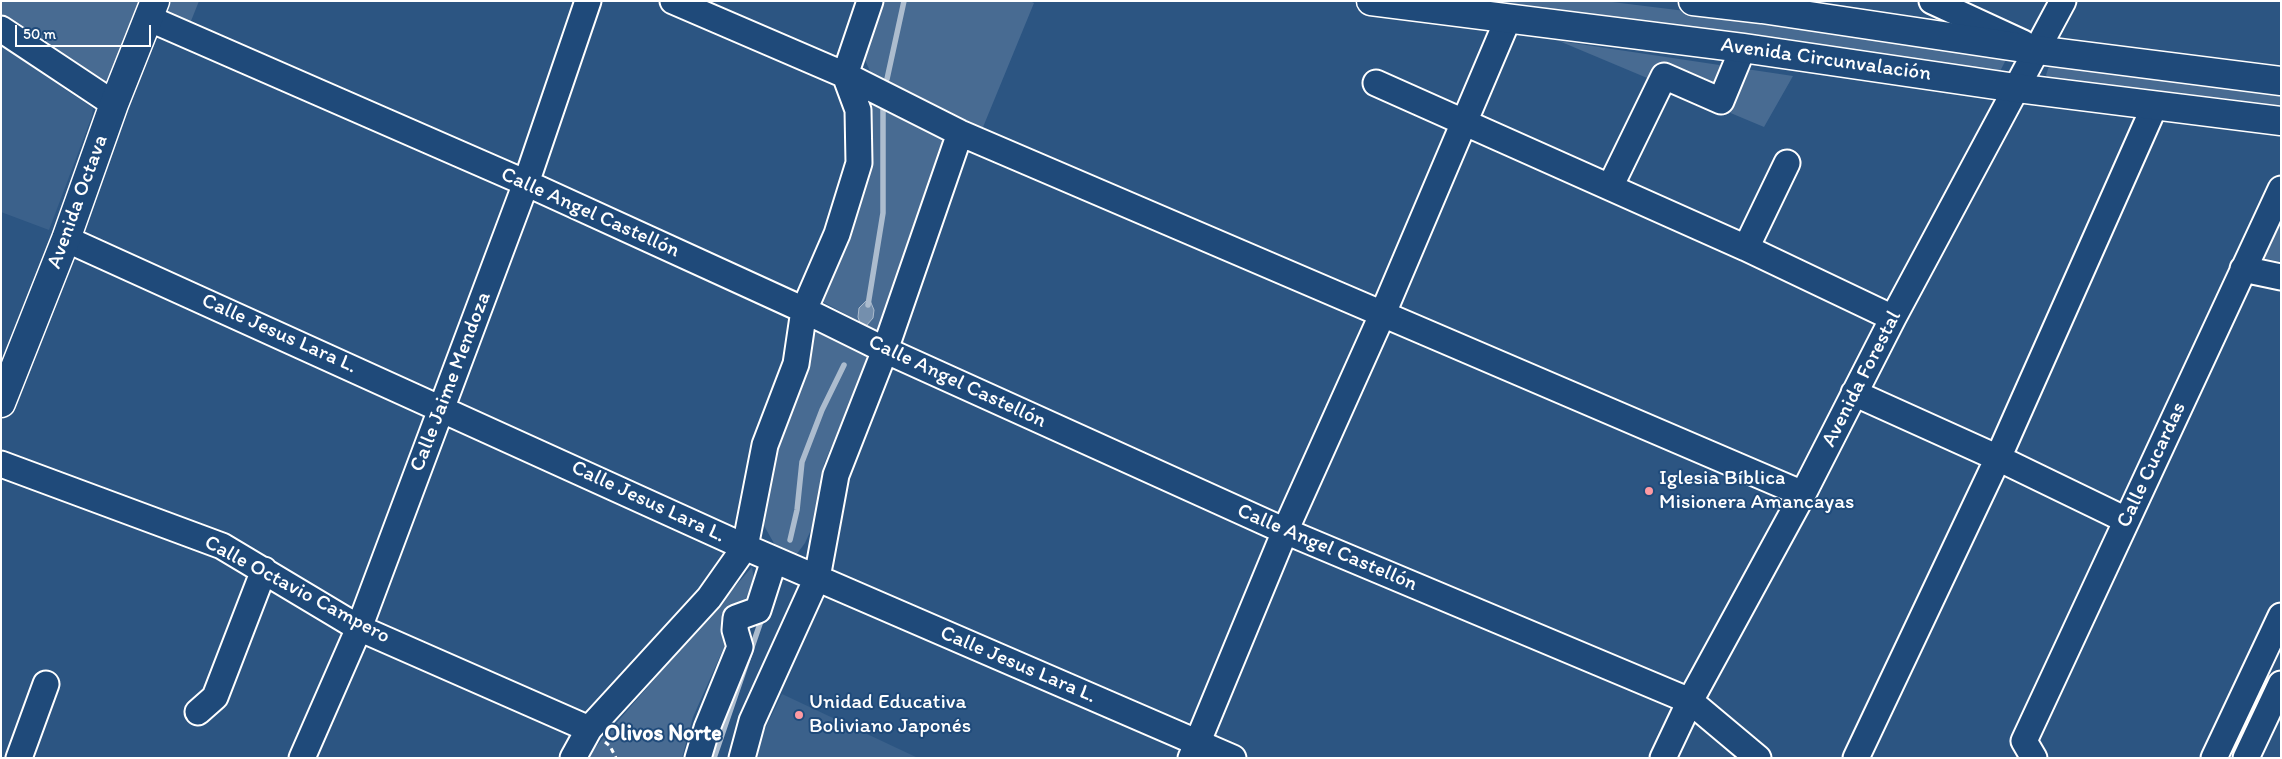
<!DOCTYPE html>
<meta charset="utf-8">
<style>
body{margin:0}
#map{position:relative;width:2282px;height:759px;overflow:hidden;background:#2c5582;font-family:Itim,sans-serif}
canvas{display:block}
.frame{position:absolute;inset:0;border:2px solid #fff;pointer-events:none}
.scale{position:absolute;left:15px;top:25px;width:136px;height:22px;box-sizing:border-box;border:2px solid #fff;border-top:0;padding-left:6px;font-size:15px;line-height:18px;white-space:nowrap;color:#fff;-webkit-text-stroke:4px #1f4a7a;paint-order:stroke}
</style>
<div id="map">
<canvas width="2282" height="759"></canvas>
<div class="frame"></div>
<div class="scale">50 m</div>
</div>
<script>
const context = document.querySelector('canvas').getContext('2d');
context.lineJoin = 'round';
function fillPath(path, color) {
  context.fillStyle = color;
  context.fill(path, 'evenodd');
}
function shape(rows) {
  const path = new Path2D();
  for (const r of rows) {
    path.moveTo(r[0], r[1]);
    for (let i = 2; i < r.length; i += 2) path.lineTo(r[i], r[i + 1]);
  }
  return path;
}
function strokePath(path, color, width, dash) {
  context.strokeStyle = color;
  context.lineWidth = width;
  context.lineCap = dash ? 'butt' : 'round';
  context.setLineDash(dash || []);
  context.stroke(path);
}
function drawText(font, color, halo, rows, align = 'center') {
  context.font = font + ' Itim,sans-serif';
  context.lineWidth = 4;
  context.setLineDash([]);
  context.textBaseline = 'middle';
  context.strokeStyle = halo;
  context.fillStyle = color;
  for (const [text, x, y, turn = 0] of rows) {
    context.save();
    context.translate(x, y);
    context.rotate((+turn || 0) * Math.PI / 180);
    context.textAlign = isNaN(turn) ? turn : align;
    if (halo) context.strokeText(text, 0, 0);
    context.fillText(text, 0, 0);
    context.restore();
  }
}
const built = shape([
 [1,46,93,108,92,116,49,230,1,212],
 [782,694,918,758,756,758,762,735]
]);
const green = shape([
 [1,1,141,1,113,81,102,82,1,15],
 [165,1,199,1,189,26,161,14],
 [881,1,1030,1,1034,3,981,132,873,78,862,53],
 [1447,1,1604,1,1767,21,2008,56,1998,75],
 [1559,41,1793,76,1764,127],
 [2056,63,2281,92,2281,113,2051,83,2046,75,2049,66],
 [865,101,944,140,878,331,821,301],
 [2281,213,2281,262,2262,258],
 [813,328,869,357,824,464,814,523,805,543,796,555,776,547,762,522,772,451,809,366],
 [752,567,754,580,693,717,682,758,586,758]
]);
const water = shape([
 [869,298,874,310,873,318,866,326,860,323,858,317,859,308,869,298]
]);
const stream = shape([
 [887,79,904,1],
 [868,305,883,213,883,109],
 [790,540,797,510,802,462,822,410,844,365],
 [714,758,763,615]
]);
const path = shape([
 [605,742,610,746,616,758]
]);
const minor = shape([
 [673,1,845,75,960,133,1803,494],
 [1932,1,2023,43],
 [148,18,526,183,804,310,885,350,1285,531,1690,701,1758,758],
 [1,29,114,104],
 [1376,83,1746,248,1893,318],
 [1610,187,1664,76,1721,101,1743,48],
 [66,239,745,547,1233,758],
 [1746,248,1787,163],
 [2243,269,2281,277],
 [1854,393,1998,458,2126,520],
 [1,464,222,546,359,628,589,729],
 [198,712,215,697,264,570],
 [19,758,46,684],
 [302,758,359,628,526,183,588,1],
 [573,758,589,729,709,598,745,547,765,445,796,364,804,310,837,234,859,163,858,110,845,75,870,1],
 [698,758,707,728,740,647,735,630,736,618,758,610,774,560],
 [742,758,752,721,817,578,836,475,885,350,960,133],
 [1191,758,1285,531,1383,313,1508,19],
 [1663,758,1690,701,1803,494,1893,318,2063,1],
 [1856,758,1998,458,2155,105],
 [2034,758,2024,741,2281,189],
 [2214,758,2281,616],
 [2246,758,2281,684]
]);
const major = shape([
 [1371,1,1743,48,2016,88,2281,121],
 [1693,1,1762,9,2037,50,2281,81],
 [1,403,66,239,114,104,155,1]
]);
const markers = [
 [1649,491,5,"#ff9aa2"],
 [799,715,5,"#ff9aa2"]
];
const streetNames = [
 ["Avenida Circunvalación",1826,60,8],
 ["Avenida Octava",78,202,-70],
 ["Calle Angel Castellón",590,213,24],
 ["Calle Jesus Lara L.",279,334,24],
 ["Avenida Forestal",1862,379,-63],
 ["Calle Jaime Mendoza",451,382,-69],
 ["Calle Angel Castellón",957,382,25],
 ["Calle Cucardas",2152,465,-65],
 ["Calle Jesus Lara L.",648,502,25],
 ["Calle Angel Castellón",1327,548,23],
 ["Calle Octavio Campero",297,590,28],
 ["Calle Jesus Lara L.",1018,665,23]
];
const poiNames = [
 ["Iglesia Bíblica",1659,479],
 ["Misionera Amancayas",1659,503],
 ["Unidad Educativa",809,703],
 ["Boliviano Japonés",809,727]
];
const neighbourhoodNames = [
 ["Olivos Norte",663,734]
];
fillPath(built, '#3b618b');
fillPath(green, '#486b92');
fillPath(water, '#748fad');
strokePath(water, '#acbcce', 1);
strokePath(stream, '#acbcce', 5.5);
strokePath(minor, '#fff', 29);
strokePath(major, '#fff', 31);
strokePath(path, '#fff', 3, [5, 4]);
strokePath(minor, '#1f4a7a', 25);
strokePath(major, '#1f4a7a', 28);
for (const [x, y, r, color] of markers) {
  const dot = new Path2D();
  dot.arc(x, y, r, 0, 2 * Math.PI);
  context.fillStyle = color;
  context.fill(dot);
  strokePath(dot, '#1f4a7a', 2);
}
drawText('21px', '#fff', '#1f4a7a', streetNames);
drawText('21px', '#fff', '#1f4a7a', poiNames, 'left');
drawText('bold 22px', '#fff', '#1f4a7a', neighbourhoodNames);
</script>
